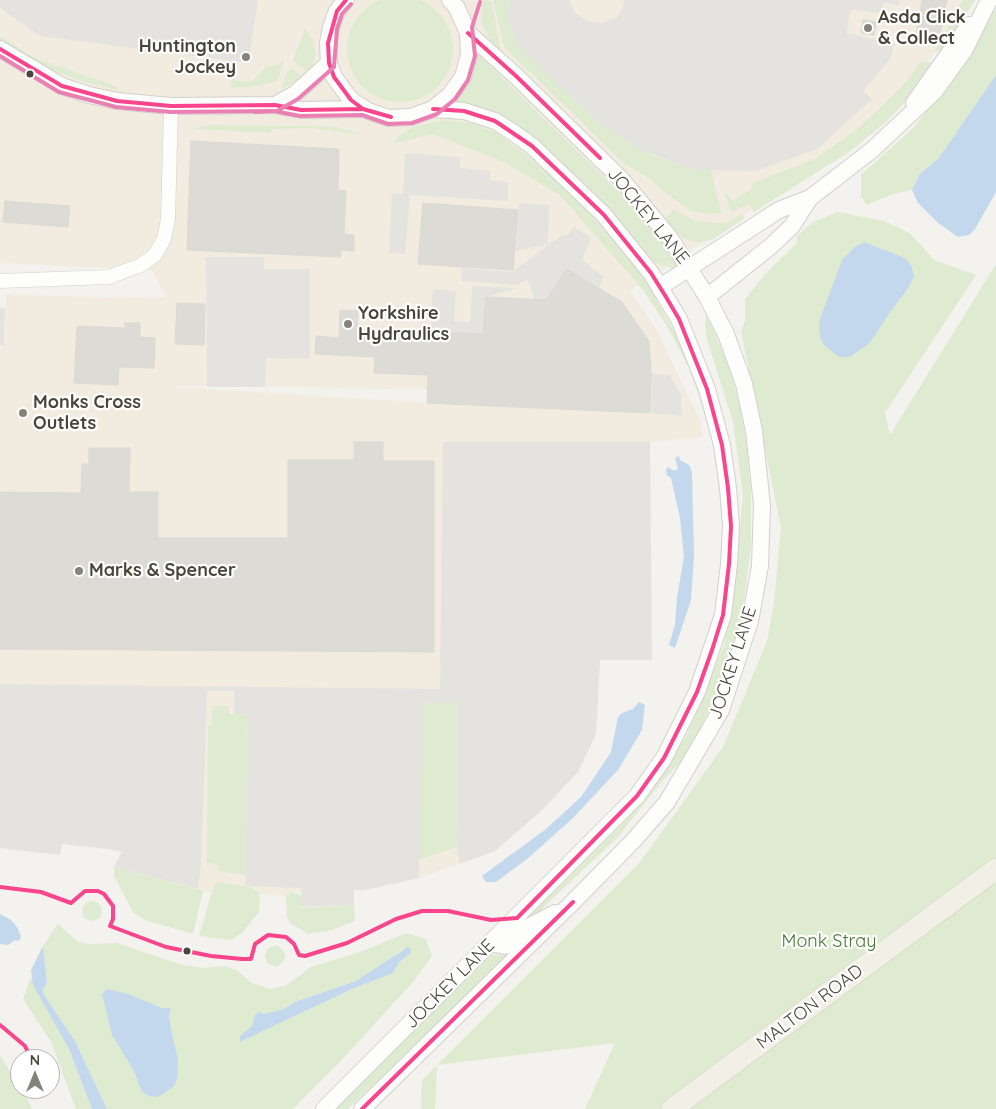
<!DOCTYPE html>
<style>
body{margin:0}
#map{position:relative;width:996px;height:1109px;overflow:hidden;background:#f3f2ee;font-family:Quicksand,sans-serif}
canvas{display:block}
.north{position:absolute;left:10px;top:1049px;width:50px;height:50px;box-sizing:border-box;background:#fff;border:1px solid #b6b5b0;border-radius:50%;rotate:0deg;font-size:14px;font-weight:700;line-height:20px;text-align:center;color:#49453a}
.north::after{content:'';display:block;margin:auto;width:18px;height:22px;background:#848279;clip-path:polygon(50% 0,100% 100%,50% 72%,0 100%)}
</style>
<div id="map">
<canvas width="996" height="1109"></canvas>
<div class="north">N</div>
</div>
<script>
const context = document.querySelector('canvas').getContext('2d');
context.lineJoin = 'round';
function fillPath(path, color) {
  context.fillStyle = color;
  context.fill(path, 'evenodd');
}
function shape(rows) {
  const path = new Path2D();
  for (const r of rows) {
    if (r.length === 3) {
      path.moveTo(r[0] + r[2], r[1]);
      path.arc(r[0], r[1], r[2], 0, 2 * Math.PI);
      continue;
    }
    path.moveTo(r[0], r[1]);
    for (let i = 2; i < r.length; i += 2) path.lineTo(r[i], r[i + 1]);
  }
  return path;
}
function strokePath(path, color, width, dash) {
  context.strokeStyle = color;
  context.lineWidth = width;
  context.lineCap = dash ? 'butt' : 'round';
  context.setLineDash(dash || []);
  context.stroke(path);
}
function drawText(font, color, halo, rows, align = 'center') {
  context.font = font + ' Quicksand,sans-serif';
  context.lineWidth = 4.5;
  context.setLineDash([]);
  context.textBaseline = 'middle';
  context.strokeStyle = halo;
  context.fillStyle = color;
  for (const [text, x, y, turn = 0] of rows) {
    context.save();
    context.translate(x, y);
    context.rotate((+turn || 0) * Math.PI / 180);
    context.textAlign = isNaN(turn) ? turn : align;
    if (halo) context.strokeText(text, 0, 0);
    context.fillText(text, 0, 0);
    context.restore();
  }
}
const commercial = shape([
 [0,0,963,0,924,70,832,156,630,291,656,328,700,420,703,437,650,442,652,660,600,660,596,734,578,772,541,811,495,851,419,878,365,890,291,892,286,896,260,894,251,887,215,882,211,892,203,891,114,867,122,852,108,849,62,844,60,855,0,848,0,351,4,345,6,294,121,298,164,297,165,294,151,270,0,263],
 [175,386,429,389,429,403,175,387]
]);
const green = shape([
 [400,49,53],
 [483,0,491,1,501,52,493,45,482,25,481,15],
 [493,0,510,0,507,16,596,120,650,154,694,170,711,170,721,213,708,214,691,211,664,192,649,178,625,164,504,47],
 [963,0,975,0,945,49,934,52],
 [996,8,996,75,938,159,919,175,912,190,893,194,867,205,861,197,861,175,913,128,955,76],
 [305,29,313,41,315,50,315,58,309,73,293,60],
 [0,36,35,58,118,87,118,90,84,82,39,65,0,41],
 [476,52,637,210,682,267,678,269,671,268,654,262,611,210,582,181,520,127,492,111,453,102],
 [285,58,277,81,258,86,231,88,232,78,242,82,253,81,266,67,278,65],
 [921,61,934,63,912,95,887,121,849,152,754,212,750,204,731,212,724,190,733,201,751,189,753,183,815,159,856,130,902,87],
 [293,69,303,78,281,89,288,70],
 [445,120,470,123,495,132,525,154,570,193,617,244,643,276,675,333,690,368,709,427,689,368,667,326,643,290,561,196,504,162,433,134,393,144,399,136,413,127],
 [209,125,314,126,336,127,363,135,313,128,272,129,271,133,193,129],
 [674,209,695,221,713,223,726,223,743,214,745,218,712,240,697,242,683,238,664,219],
 [838,212,884,221,911,234,934,260,976,275,885,413,890,435,996,264,996,1109,585,1109,615,1043,437,1065,435,1109,421,1109,422,1080,640,862,723,747,767,641,774,602,781,528,741,331,745,321,745,299,766,273,797,243,797,236,813,222],
 [864,242,905,258,908,289,890,312,870,343,850,357,839,357,833,351],
 [707,316,728,364,741,409,747,447,751,495,751,546,743,608,733,652,710,709,685,758,663,780,618,837,529,921,526,919,621,825,659,779,687,735,724,645,733,603,743,494,733,422,706,336,705,318],
 [458,702,457,847,418,860,422,703],
 [212,706,228,706,229,714,248,715,245,875,219,871,219,866,207,862,208,725,212,725],
 [114,867,203,891,193,934,145,920,133,912,114,876],
 [215,882,251,887,260,894,259,912,243,932,232,940,199,936],
 [291,892,301,895,301,908,354,905,355,921,332,930,308,934,291,924,287,917,286,896],
 [92,911,10],
 [58,924,77,941,88,944,117,943,179,964,203,968,226,966,238,971,252,983,270,989,285,986,311,967,360,952,407,933,426,939,432,956,413,982,337,1065,293,1109,107,1109,75,1041,44,995,43,989,47,983,43,946],
 [403,949,410,954,399,962,393,973,352,989,240,1042,240,1036,252,1026,255,1015,258,1012,264,1014,284,1009,295,1002,356,981,380,967],
 [107,989,128,994,162,1008,171,1008,169,1017,173,1034,141,1091,135,1073,112,1035,102,994],
 [530,934,348,1109,333,1109,491,954,503,955],
 [275,956,10],
 [31,977,69,1049,92,1109,76,1109,51,1042,23,999],
 [0,1055,30,1104,32,1109,0,1109]
]);
const parking = shape([
 [0,0,258,0,250,52,242,52,241,62,40,36,0,8],
 [510,0,569,0,575,13,586,20,601,23,617,17,622,9,624,0,900,0,899,5,884,3,882,14,851,9,846,33,894,44,891,58,863,91,872,99,817,149,756,171,694,170,639,149,596,120,517,44,507,16],
 [405,153,460,157,460,168,490,171,490,180,508,182,508,201,410,195,405,254,389,253,392,193,403,194],
 [519,203,549,205,548,244,516,251],
 [574,227,591,238,582,260,604,277,599,287,567,269,546,300,535,300,528,280,516,285,462,281,462,268,512,272,562,235,568,235],
 [206,257,264,257,264,269,310,269,310,359,266,358,265,387,207,387],
 [472,286,517,288,486,297,483,334,431,331,433,289,456,291,454,321,470,322],
 [0,308,5,308,4,346,0,345],
 [651,374,670,375,681,394,682,416,649,413],
 [443,442,650,442,652,660,600,660,596,734,578,772,541,811,495,851,460,864,457,847,458,702,422,703,419,878,365,890,354,890,354,905,301,907,301,888,245,886,248,715,234,714,234,691,207,691,201,865,198,889,114,867,122,852,108,849,62,844,60,855,0,848,0,684,440,689]
]);
const water = shape([
 [996,75,996,192,975,229,969,235,958,237,937,222,918,203,912,190,919,175,938,159],
 [864,242,905,258,911,265,914,276,908,289,890,312,870,343,850,357,839,357,824,345,820,337,819,322,842,260,855,247],
 [679,456,680,460,689,465,692,472,694,557,691,600,675,648,669,645,675,625,677,597,684,557,680,518,671,478,667,475,666,471,667,467,675,471,678,469,675,458],
 [639,702,645,705,642,730,618,770,572,819,527,859,496,882,486,882,482,876,486,873,546,829,581,797,611,752,618,717,622,713,633,709],
 [0,914,11,920,17,927,21,936,19,941,15,940,8,945,0,944],
 [43,946,47,983,43,989,44,995,75,1041,107,1109,92,1109,69,1049,33,985,31,970],
 [408,947,411,949,410,954,399,962,393,973,352,989,240,1042,240,1036,252,1026,255,1015,258,1012,264,1014,284,1009,295,1002,356,981],
 [107,989,128,994,162,1008,171,1008,169,1017,178,1061,177,1079,174,1086,158,1097,149,1096,141,1091,135,1073,112,1035,102,994]
]);
const building = shape([
 [922,0,947,0,939,38,916,34,922,0],
 [863,20,876,22,874,35,861,33,863,20],
 [191,141,339,149,338,190,346,191,344,234,354,235,354,251,341,250,340,257,187,250,191,141],
 [5,201,70,206,68,227,3,222,5,201],
 [423,203,518,210,513,270,418,264,423,203],
 [567,269,622,302,649,341,651,374,649,413,427,403,428,375,374,373,375,357,315,354,316,336,339,338,340,310,358,311,357,329,483,334,486,297,546,300,567,269],
 [177,303,205,304,204,345,175,344,177,303],
 [125,323,140,323,140,337,155,338,154,368,119,367,118,385,74,383,77,326,125,328,125,323],
 [354,442,383,442,383,461,434,461,434,652,0,649,0,492,81,493,82,464,89,464,89,448,130,448,129,492,158,492,158,538,288,538,288,460,354,460,354,442]
]);
const minor = shape([
 [0,281,109,277,141,265,155,255,164,239,168,219,171,106]
]);
const tertiary = shape([
 [346,0,337,11,331,27,328,43,329,63,334,77,351,100,368,111,389,118,411,117,433,109,450,95,463,77,469,55,468,33,457,8,450,0],
 [0,49,62,86,89,95,117,101,171,106,275,105,301,110,363,109],
 [914,103,969,25],
 [275,105,295,94,329,63],
 [660,287,779,210,810,198,872,150,934,92,965,49,989,0],
 [707,297,771,246,792,226,810,198],
 [491,943,505,946,528,927,555,913],
 [324,1109,637,796,664,758,697,692,723,615,729,564,731,526,728,488,722,445,707,389,679,319,651,273,604,215,532,146,514,133,495,121,464,111,433,109],
 [362,1109,572,903,634,840,667,802,721,710,750,621,760,566,762,505,754,431,744,384,726,334,707,297,670,238,622,180,516,76,468,33]
]);
const primary = shape([
 [672,1109,996,869]
]);
const bus1 = shape([
 [346,0,337,11,328,43,329,63,334,77,351,100,363,109,391,117],
 [468,33,516,76,600,158],
 [0,49,62,86,117,101,171,106,275,105,301,110,363,109],
 [0,887,41,892,71,903,85,891,98,891,104,894,113,906,113,919,110,926,166,947,211,956,242,959,251,959,255,944,268,935,286,937,294,944,299,955,305,956,347,943,396,919,422,911,448,911,491,920,517,918,637,796,664,758,697,692,712,650,723,615,729,564,731,526,728,488,722,445,707,389,679,319,666,297,651,273,604,215,532,146,495,121,464,111,433,109],
 [0,1025,25,1046,31,1059],
 [362,1109,573,902]
]);
const bus2 = shape([
 [0,56,59,92,116,107,171,112,274,111,300,116,362,115,388,124,412,123,437,114,455,99,468,80,475,56,472,27,480,2],
 [255,112,277,111,298,99,334,67,337,29,342,14,351,4]
]);
const markers = [
 [868,28,5,"#848279"],
 [246,57,5,"#848279"],
 [30,74,4.5,"#49453a"],
 [348,324,5,"#848279"],
 [23,413,5,"#848279"],
 [79,571,5,"#848279"],
 [187,951,4.5,"#49453a"]
];
const poiNames = [
 ["Asda Click",878,18],
 ["& Collect",878,39],
 ["Huntington",236,47,"right"],
 ["Jockey",236,68,"right"],
 ["Yorkshire",358,314],
 ["Hydraulics",358,335],
 ["Monks Cross",33,403],
 ["Outlets",33,424],
 ["Marks & Spencer",89,571]
];
const streetNames = [
 ["JOCKEY LANE",648,216,51],
 ["JOCKEY LANE",733,663,-72],
 ["JOCKEY LANE",450,984,-45],
 ["MALTON ROAD",810,1007,-37]
];
const parkNames = [
 ["Monk Stray",829,942]
];
fillPath(commercial, '#f1ecdf');
fillPath(green, '#deebd0');
fillPath(parking, '#e5e3df');
fillPath(water, '#c3d7ed');
fillPath(building, '#dddbd6');
strokePath(building, '#dbd9d4', 1);
strokePath(minor, '#d1d0cc', 15);
strokePath(tertiary, '#d1d0cc', 18);
strokePath(primary, '#d4cfbd', 22);
strokePath(minor, '#fdfdfc', 14);
strokePath(tertiary, '#fdfdfc', 16);
strokePath(primary, '#f1efe6', 21);
strokePath(bus1, '#fa448c', 4);
strokePath(bus2, '#ea80b2', 4);
for (const [x, y, r, color] of markers) {
  const dot = new Path2D();
  dot.arc(x, y, r, 0, 2 * Math.PI);
  context.fillStyle = color;
  context.fill(dot);
  strokePath(dot, '#fff', 2);
}
drawText('bold 18px', '#49453a', '#fff', poiNames, 'left');
drawText('18px', '#49453a', '#fff', streetNames);
drawText('18px', '#437730', '#fff', parkNames);
</script>
